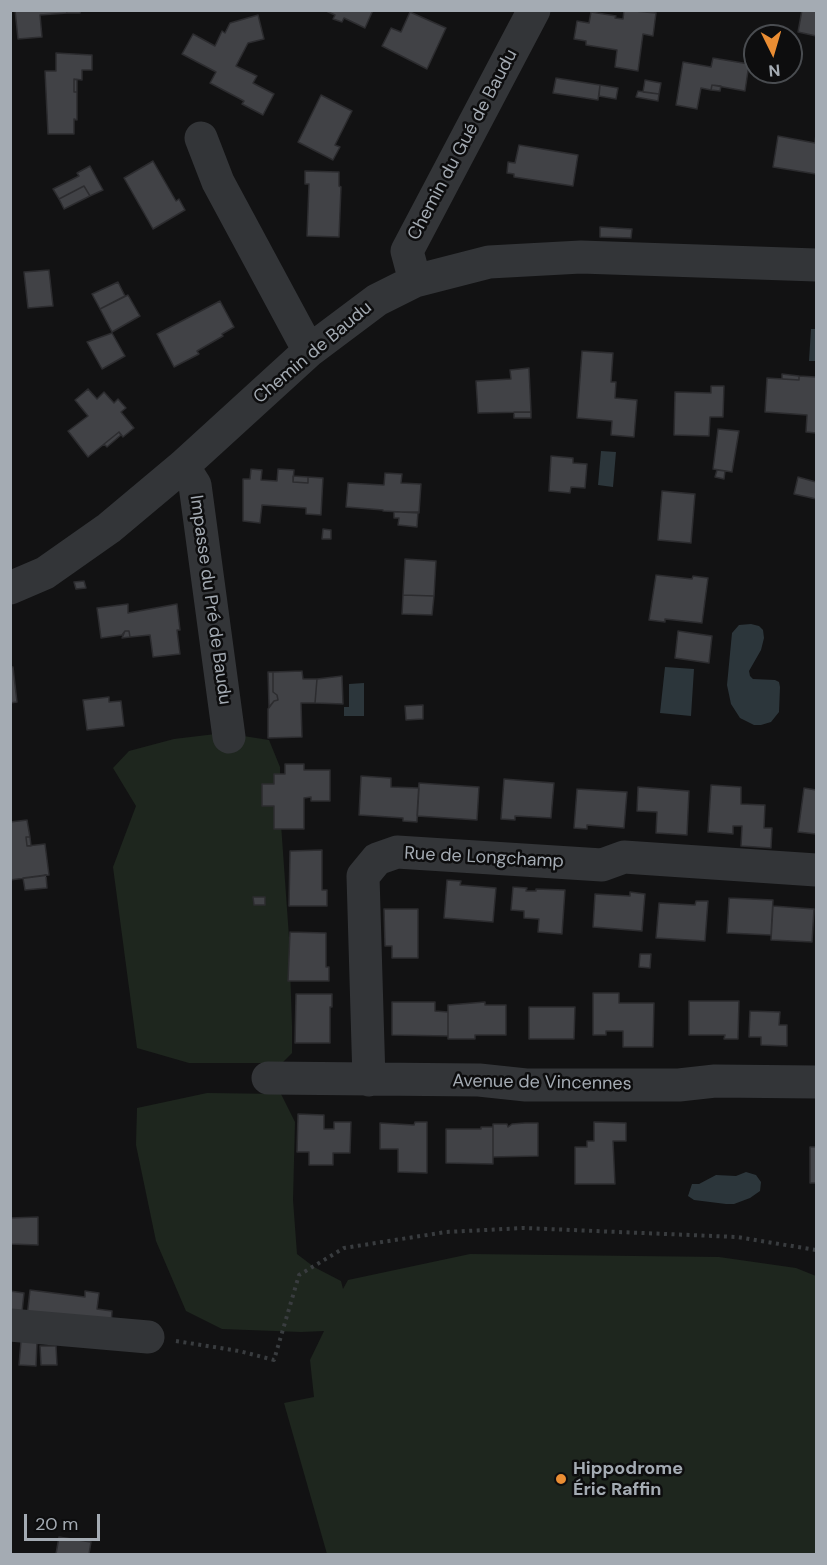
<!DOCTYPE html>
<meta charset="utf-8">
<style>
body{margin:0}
#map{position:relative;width:827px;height:1565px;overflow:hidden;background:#121213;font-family:"DM Sans",sans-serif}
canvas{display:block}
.frame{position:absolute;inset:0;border:12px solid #a4abb3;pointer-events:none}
.north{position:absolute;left:743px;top:24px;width:60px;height:60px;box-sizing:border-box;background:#0d0d0e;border:2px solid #494c50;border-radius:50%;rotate:175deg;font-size:16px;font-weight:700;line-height:24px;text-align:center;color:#a4abb3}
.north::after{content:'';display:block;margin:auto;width:21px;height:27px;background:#ea8d33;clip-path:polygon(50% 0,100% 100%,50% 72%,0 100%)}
.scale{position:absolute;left:24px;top:1514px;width:76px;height:27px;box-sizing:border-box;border:3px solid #a4abb3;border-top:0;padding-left:8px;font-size:18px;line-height:21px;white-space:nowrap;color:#a4abb3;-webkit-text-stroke:4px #0d0d0e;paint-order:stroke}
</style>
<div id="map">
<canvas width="827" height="1565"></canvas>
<div class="frame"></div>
<div class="north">N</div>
<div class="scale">20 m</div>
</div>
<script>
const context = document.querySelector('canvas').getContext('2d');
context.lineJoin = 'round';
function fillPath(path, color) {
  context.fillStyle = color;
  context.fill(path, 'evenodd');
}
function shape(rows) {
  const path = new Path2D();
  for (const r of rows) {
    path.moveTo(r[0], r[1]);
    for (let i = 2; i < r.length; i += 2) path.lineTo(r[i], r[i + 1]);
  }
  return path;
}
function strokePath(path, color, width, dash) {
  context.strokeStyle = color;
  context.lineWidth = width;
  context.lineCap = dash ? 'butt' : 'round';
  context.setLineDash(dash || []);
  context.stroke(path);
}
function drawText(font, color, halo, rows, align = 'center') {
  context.font = font + ' "DM Sans",sans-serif';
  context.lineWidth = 5;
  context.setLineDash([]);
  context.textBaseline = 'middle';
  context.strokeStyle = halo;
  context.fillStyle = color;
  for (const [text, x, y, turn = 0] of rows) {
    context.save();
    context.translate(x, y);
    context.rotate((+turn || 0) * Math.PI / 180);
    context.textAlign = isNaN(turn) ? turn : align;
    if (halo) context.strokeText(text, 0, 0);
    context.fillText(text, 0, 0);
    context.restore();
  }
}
const green = shape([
 [224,733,269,740,280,767,280,810,289,937,292,1026,292,1053,282,1063,189,1063,137,1048,113,867,136,806,113,768,129,751,174,739],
 [207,1093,281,1094,295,1122,293,1200,297,1254,314,1267,341,1281,343,1289,348,1280,470,1254,719,1257,796,1268,816,1276,816,1554,327,1554,284,1403,314,1397,310,1360,324,1331,301,1332,222,1329,186,1311,156,1241,136,1145,137,1108]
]);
const water = shape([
 [811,329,816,329,816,361,809,361],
 [601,451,616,452,613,487,598,485],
 [751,624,759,626,763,630,764,638,761,650,749,671,750,676,753,679,775,680,779,682,780,687,779,712,771,722,761,725,754,725,740,718,731,704,727,685,732,633,739,625],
 [665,667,694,669,691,716,660,713],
 [364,683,364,716,344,716,344,707,349,707,349,684],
 [746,1172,756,1175,761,1182,760,1191,750,1198,734,1204,726,1204,694,1200,688,1196,692,1184,699,1184,716,1175,736,1176]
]);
const building = shape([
 [15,10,66,10,67,13,40,15,42,37,18,39,15,10],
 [66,10,80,10,80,13,67,13,66,10],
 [324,10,373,10,365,28,344,18,342,22,333,19,335,15,324,10],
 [624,10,656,13,653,36,643,34,638,71,615,67,617,50,586,45,586,41,574,39,577,21,589,23,591,12,616,16,615,18,623,19,624,10],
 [802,10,816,10,816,36,798,32,802,10],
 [410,12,446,28,427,69,382,46,391,28,401,32,410,12],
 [258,15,264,39,248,43,236,66,257,76,253,83,274,94,263,115,242,104,244,101,210,83,216,72,182,54,193,34,215,46,222,31,225,33,230,23,258,15],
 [56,53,92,55,92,70,82,70,82,80,74,79,74,92,77,92,77,120,74,119,74,134,48,134,45,71,56,71,56,53],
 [713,58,749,64,745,91,712,85,711,90,701,88,697,109,676,105,683,62,711,67,713,58],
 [556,78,600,85,598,100,553,93,556,78],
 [74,79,77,80,77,92,74,92,74,79],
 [645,80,661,83,659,94,643,92,645,80],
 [600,85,618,88,616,99,599,96,600,85],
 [712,85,721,86,720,91,711,90,712,85],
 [638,91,659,94,658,101,636,97,638,91],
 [321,95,352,111,335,145,340,147,333,160,298,142,321,95],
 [816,134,816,178,816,174,773,167,778,136,815,143,816,134],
 [519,145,578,155,573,186,514,177,514,174,507,173,508,162,515,163,519,145],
 [153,161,176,201,179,199,185,210,153,229,124,178,153,161],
 [90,166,103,190,90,196,84,186,59,199,53,189,79,176,77,173,90,166],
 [305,171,339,172,339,186,341,187,339,237,307,236,309,184,305,184,305,171],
 [84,186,90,196,64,209,59,199,84,186],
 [600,227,632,229,631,238,600,237,600,227],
 [49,270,53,306,28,308,24,272,49,270],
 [118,282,125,296,100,309,92,294,118,282],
 [128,295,140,316,112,332,100,309,128,295],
 [220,301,234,327,222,334,223,336,197,351,199,354,174,367,157,334,220,301],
 [112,333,125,356,102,369,87,342,112,333],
 [582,351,613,353,611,382,616,382,615,398,637,400,634,437,611,435,612,421,577,418,582,351],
 [529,368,531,412,478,413,476,381,511,379,510,370,529,368],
 [782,374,799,376,799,380,782,379,782,374],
 [799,376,816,377,816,433,806,432,807,415,765,412,767,378,799,380,799,376],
 [711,386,724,386,723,417,710,417,709,436,674,435,675,392,711,393,711,386],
 [88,389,97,399,104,392,114,403,118,399,126,408,121,412,134,428,123,437,119,432,88,457,68,431,88,416,75,400,88,389],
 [514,412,531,412,531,418,514,418,514,412],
 [718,429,739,431,732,472,713,469,718,429],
 [119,432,121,435,107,447,104,444,119,432],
 [551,456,573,458,573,463,587,464,585,488,571,487,570,493,549,491,551,456],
 [251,469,262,470,261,480,277,481,278,469,294,470,293,482,308,483,308,477,323,478,321,515,306,514,306,508,262,505,260,523,243,521,243,479,250,479,251,469],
 [717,470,725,471,724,479,715,477,717,470],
 [385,473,402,474,401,483,421,484,419,513,383,511,383,510,346,507,348,483,384,485,385,473],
 [293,476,308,477,308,483,293,482,293,476],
 [798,477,816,482,816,499,794,494,798,477],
 [662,491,695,494,691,543,658,540,662,491],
 [394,512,418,512,417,527,398,525,399,518,394,518,394,512],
 [323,529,331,530,331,539,322,539,323,529],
 [405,559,436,561,434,596,403,595,405,559],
 [656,575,692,579,693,576,708,578,702,623,665,619,665,622,649,620,656,575],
 [84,581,86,588,76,589,74,582,84,581],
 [403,595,434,596,432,615,402,614,403,595],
 [128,604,128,613,177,604,180,630,177,630,180,654,153,657,150,635,130,637,129,631,125,631,122,635,101,638,97,608,128,604],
 [125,631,129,631,130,637,122,638,125,631],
 [678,631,712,636,709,663,675,658,678,631],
 [10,667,13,667,17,702,10,703,10,667],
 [302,671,303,679,317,679,315,703,301,703,302,737,268,738,268,709,274,701,278,700,277,695,273,692,273,672,302,671],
 [268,672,273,672,273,692,277,695,278,700,274,701,269,707,268,672],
 [342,676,343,704,315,703,317,679,342,676],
 [109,697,109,702,121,701,124,726,87,730,83,700,109,697],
 [423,705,423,719,406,720,405,706,423,705],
 [285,764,304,764,304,770,330,770,330,801,311,801,311,797,304,798,304,829,274,829,274,806,262,806,262,784,274,784,274,774,285,774,285,764],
 [361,776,391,778,391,787,419,788,417,822,403,821,403,818,359,815,361,776],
 [504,779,554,783,551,818,515,816,515,820,501,819,504,779],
 [419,783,479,787,477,820,417,816,419,783],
 [711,785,741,787,741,804,765,805,764,828,772,828,771,848,741,846,742,826,733,826,733,834,708,832,711,785],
 [638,787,689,791,687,835,656,833,657,812,637,811,638,787],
 [804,788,816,790,816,834,798,832,804,788],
 [577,789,627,792,624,828,587,825,587,829,574,828,577,789],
 [27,820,30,837,26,837,27,846,45,844,49,875,10,880,10,822,27,820],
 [26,837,30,837,31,846,27,846,26,837],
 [322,850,322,890,327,890,327,906,289,906,290,851,322,850],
 [46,875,47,888,25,890,23,878,46,875],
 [447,880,461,881,460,885,496,888,493,922,444,918,447,880],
 [513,887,527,888,526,891,536,891,536,889,565,890,562,934,538,932,539,919,524,918,524,911,511,910,513,887],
 [630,892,645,894,642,931,593,927,595,894,630,896,630,892],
 [253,897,265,897,265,905,254,905,253,897],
 [729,898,773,900,771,935,727,933,729,898],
 [696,901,708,901,705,941,656,938,659,903,695,905,696,901],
 [773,906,814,909,812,942,771,940,773,906],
 [384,909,418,909,418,958,392,958,392,946,385,946,384,909],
 [290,932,326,933,326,967,329,967,329,981,288,981,290,932],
 [640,954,651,954,650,968,639,967,640,954],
 [593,993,619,993,619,1003,654,1003,653,1047,623,1047,623,1031,606,1031,606,1035,593,1035,593,993],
 [296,994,332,994,332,1007,330,1007,330,1043,295,1043,296,994],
 [689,1001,739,1001,738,1039,724,1039,725,1035,689,1035,689,1001],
 [392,1002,435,1002,435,1011,448,1012,448,1036,392,1035,392,1002],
 [485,1002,485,1005,506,1005,506,1035,475,1035,475,1039,448,1039,448,1005,485,1002],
 [529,1007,575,1007,574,1039,529,1039,529,1007],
 [750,1011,780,1012,779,1025,787,1025,787,1046,761,1045,761,1037,749,1037,750,1011],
 [298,1114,324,1115,324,1129,334,1129,334,1122,351,1122,350,1153,333,1153,333,1165,309,1165,309,1152,297,1152,298,1114],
 [415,1122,427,1122,427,1173,398,1172,398,1149,380,1149,380,1123,414,1125,415,1122],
 [594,1122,626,1123,626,1141,613,1141,615,1184,575,1184,575,1147,587,1147,587,1141,594,1141,594,1122],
 [525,1123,538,1123,538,1156,493,1157,493,1124,507,1124,508,1127,512,1124,525,1123],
 [481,1127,493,1127,493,1164,446,1163,446,1129,481,1129,481,1127],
 [810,1147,816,1147,816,1183,810,1183,810,1147],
 [38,1217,38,1245,10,1244,10,1218,38,1217],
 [30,1290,85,1297,85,1291,99,1293,97,1309,112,1311,111,1326,27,1317,30,1290],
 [10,1291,24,1293,22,1312,10,1311,10,1291],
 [21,1341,37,1342,36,1366,19,1365,21,1341],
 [40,1346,56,1346,57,1365,41,1365,40,1346],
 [59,1537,91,1542,89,1554,56,1554,59,1537]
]);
const path = shape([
 [176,1341,239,1351,274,1360,299,1275,344,1248,446,1232,524,1228,737,1237,816,1250]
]);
const minor = shape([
 [201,138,218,182,309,351],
 [415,281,407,251,534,10],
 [183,466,195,485,229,737],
 [10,588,45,573,109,528,183,466,309,351,377,300,415,281,489,262,581,257,816,265],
 [268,1078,479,1080,526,1085,679,1085,715,1081,816,1082],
 [369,1080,363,876,377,859,397,852,602,865,624,857,816,870],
 [10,1325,148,1337]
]);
const markers = [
 [561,1479,6,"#ea8d33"]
];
const streetNames = [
 ["Chemin du Gué de Baudu",463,145,-62],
 ["Chemin de Baudu",313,353,-40],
 ["Impasse du Pré de Baudu",210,600,82],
 ["Rue de Longchamp",484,858,3],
 ["Avenue de Vincennes",542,1083,1]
];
const poiNames = [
 ["Hippodrome",573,1469],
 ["Éric Raffin",573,1490]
];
fillPath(green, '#1e261e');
fillPath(water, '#2c363b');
fillPath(building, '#414246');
strokePath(building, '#2c2c2f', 1.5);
strokePath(path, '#393c3f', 4, [3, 4.5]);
strokePath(minor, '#333538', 33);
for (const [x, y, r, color] of markers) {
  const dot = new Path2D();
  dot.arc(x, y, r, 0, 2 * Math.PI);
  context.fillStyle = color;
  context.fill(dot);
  strokePath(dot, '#0d0d0e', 2);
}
drawText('18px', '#a4abb3', '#0d0d0e', streetNames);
drawText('bold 18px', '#a4abb3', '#0d0d0e', poiNames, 'left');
</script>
